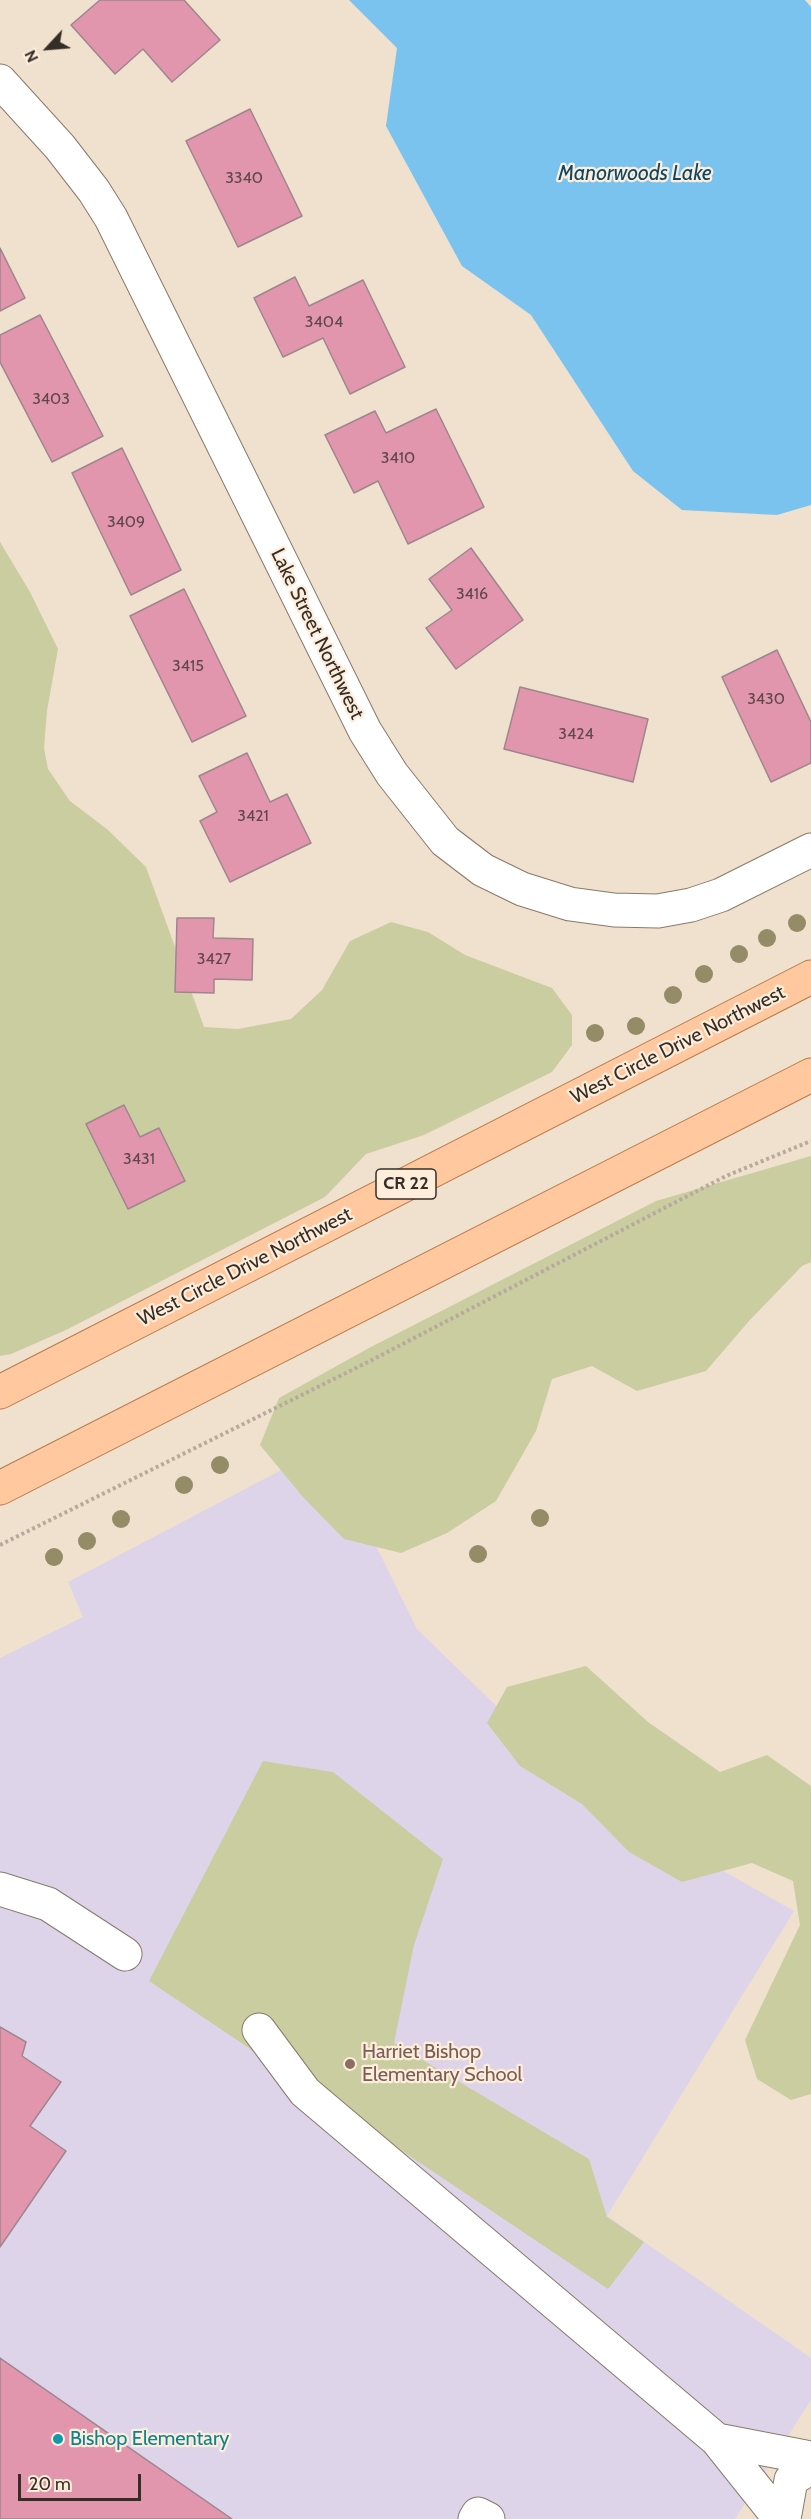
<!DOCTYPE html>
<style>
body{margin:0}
#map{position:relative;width:811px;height:2519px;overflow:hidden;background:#f0e0ce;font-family:Cabin,sans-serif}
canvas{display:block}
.north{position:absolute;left:18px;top:18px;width:60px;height:60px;-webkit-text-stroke:4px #feeddb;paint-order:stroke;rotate:244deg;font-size:16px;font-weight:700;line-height:24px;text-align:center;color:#342e27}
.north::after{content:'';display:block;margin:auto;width:21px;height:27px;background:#342e27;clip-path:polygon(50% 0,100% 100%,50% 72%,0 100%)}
.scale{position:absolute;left:18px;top:2474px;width:123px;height:27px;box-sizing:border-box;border:3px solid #342e27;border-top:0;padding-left:8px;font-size:18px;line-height:21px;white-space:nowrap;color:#342e27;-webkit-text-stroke:4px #feeddb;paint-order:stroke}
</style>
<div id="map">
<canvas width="811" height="2519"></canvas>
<div class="north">N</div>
<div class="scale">20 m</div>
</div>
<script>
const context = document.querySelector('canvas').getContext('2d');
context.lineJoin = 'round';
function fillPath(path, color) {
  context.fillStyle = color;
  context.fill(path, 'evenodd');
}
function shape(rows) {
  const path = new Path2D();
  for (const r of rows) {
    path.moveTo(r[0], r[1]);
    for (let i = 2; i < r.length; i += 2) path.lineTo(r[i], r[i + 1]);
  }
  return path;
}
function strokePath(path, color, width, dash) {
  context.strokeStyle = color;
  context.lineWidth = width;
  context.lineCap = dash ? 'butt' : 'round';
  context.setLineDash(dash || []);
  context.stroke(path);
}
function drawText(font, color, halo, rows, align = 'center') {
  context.font = font + ' Cabin,sans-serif';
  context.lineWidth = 4.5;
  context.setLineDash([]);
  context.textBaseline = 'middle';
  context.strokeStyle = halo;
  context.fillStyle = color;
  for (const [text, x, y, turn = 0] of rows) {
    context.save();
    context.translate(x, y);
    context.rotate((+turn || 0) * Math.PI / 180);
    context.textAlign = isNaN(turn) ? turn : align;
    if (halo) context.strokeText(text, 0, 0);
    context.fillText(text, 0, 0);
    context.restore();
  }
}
const education = shape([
 [327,1446,417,1629,586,1793,794,1911,607,2216,811,2358,811,2400,735,2519,0,2519,0,1658,83,1617,68,1582]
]);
const green = shape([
 [0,542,30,592,58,649,47,711,44,748,48,769,70,801,108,830,146,867,204,1027,238,1029,291,1019,322,990,350,941,391,922,428,932,465,955,552,988,572,1015,572,1045,552,1072,424,1135,366,1154,325,1197,66,1330,11,1354,0,1356],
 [811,1156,811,1262,802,1266,749,1321,706,1371,637,1391,592,1366,552,1379,536,1431,496,1501,447,1533,401,1553,344,1539,303,1497,260,1445,279,1398,369,1348,656,1201],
 [586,1666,648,1722,720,1772,767,1755,811,1786,811,2094,791,2100,757,2079,745,2040,800,1925,793,1881,752,1863,682,1882,629,1852,582,1804,520,1766,487,1723,507,1687],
 [263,1761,333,1772,443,1859,414,1945,394,2043,589,2159,607,2217,644,2242,608,2289,149,1981]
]);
const water = shape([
 [349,0,805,0,811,7,811,505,777,515,682,510,633,471,531,315,462,266,386,126,397,48]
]);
const building = shape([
 [100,0,184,0,220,40,172,82,143,49,115,74,71,25,100,0],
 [250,109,302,216,238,247,186,141,250,109],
 [0,248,25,298,0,311,0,248],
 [295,277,309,306,363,280,405,367,350,394,323,338,283,357,254,298,295,277],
 [40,315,103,436,52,462,0,362,0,335,40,315],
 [436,409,484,507,408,544,378,481,354,493,325,435,375,411,386,433,436,409],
 [122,448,181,570,131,595,72,473,122,448],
 [471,548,523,620,456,669,426,628,452,610,429,579,471,548],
 [184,589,246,716,192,742,130,616,184,589],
 [777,650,811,722,811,763,771,782,722,677,777,650],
 [520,687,648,719,633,782,504,749,520,687],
 [247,753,270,802,287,794,311,843,230,882,200,821,217,812,199,776,247,753],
 [177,918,214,918,213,938,253,939,252,980,214,979,214,993,175,992,177,918],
 [124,1105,140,1137,159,1128,185,1181,128,1209,86,1124,124,1105],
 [0,2027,26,2042,22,2056,61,2082,30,2126,66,2151,0,2247,0,2027],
 [0,2358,232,2519,0,2519,0,2358]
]);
const path = shape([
 [0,1545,370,1361,726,1176,811,1141]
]);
const minor = shape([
 [0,81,60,147,94,191,111,218,365,731,392,774,445,841,483,870,522,889,570,904,614,910,658,911,691,905,721,895,811,850],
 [0,1889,48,1904,125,1954],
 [259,2030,305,2092,717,2440],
 [475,2519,478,2514,488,2519],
 [780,2519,717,2440,811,2458],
 [784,2519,791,2480,811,2467]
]);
const major = shape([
 [0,1392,811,977],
 [0,1488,811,1075]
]);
const trees = [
 [797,923],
 [767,938],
 [739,954],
 [704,974],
 [673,995],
 [636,1026],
 [595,1033],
 [220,1465],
 [184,1485],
 [540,1518],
 [121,1519],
 [87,1541],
 [478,1554],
 [54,1557]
];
const markers = [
 [350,2064,6,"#8d6e63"],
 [58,2439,6,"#0f9aa8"]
];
const numberNames = [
 ["3340",244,178],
 ["3404",324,322],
 ["3403",51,399],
 ["3410",398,458],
 ["3409",126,522],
 ["3416",472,594],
 ["3415",188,666],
 ["3430",766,699],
 ["3424",576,734],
 ["3421",253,816],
 ["3427",214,959],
 ["3431",139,1159]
];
const shields = [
 [406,1184,60]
];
const shieldNames = [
 ["CR 22",406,1184]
];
const streetNames = [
 ["Lake Street Northwest",317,634,64],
 ["West Circle Drive Northwest",678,1045,-27],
 ["West Circle Drive Northwest",245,1267,-27]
];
const educationNames = [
 ["Harriet Bishop",362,2052],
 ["Elementary School",362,2075]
];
const cultureNames = [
 ["Bishop Elementary",70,2439]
];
const waterNames = [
 ["Manorwoods Lake",635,174]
];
fillPath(education, '#ded4e9');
fillPath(green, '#cacda0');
fillPath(water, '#7ac3ee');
fillPath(building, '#e296ae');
strokePath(building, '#9e868d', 1.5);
strokePath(minor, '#887969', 35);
strokePath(major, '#b87b4b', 35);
strokePath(path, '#b7aa9b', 4, [3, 3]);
strokePath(minor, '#fff', 33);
strokePath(major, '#ffc89f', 33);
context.fillStyle = '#938c66';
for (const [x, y] of trees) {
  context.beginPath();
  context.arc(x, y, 9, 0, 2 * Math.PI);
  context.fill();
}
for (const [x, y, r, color] of markers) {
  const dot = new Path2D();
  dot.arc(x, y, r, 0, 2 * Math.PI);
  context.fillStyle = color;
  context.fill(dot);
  strokePath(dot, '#feeddb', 2);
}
drawText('16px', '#604849', null, numberNames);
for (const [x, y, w] of shields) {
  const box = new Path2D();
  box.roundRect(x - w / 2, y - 15, w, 30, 4.5);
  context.fillStyle = '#feeddb';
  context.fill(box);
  strokePath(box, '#342e27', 1.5);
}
drawText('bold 18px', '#342e27', null, shieldNames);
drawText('20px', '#342e27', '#feeddb', streetNames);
drawText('20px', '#785e54', '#feeddb', educationNames, 'left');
drawText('20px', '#0d838f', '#feeddb', cultureNames, 'left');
drawText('italic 21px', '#0c4865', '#feeddb', waterNames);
</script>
